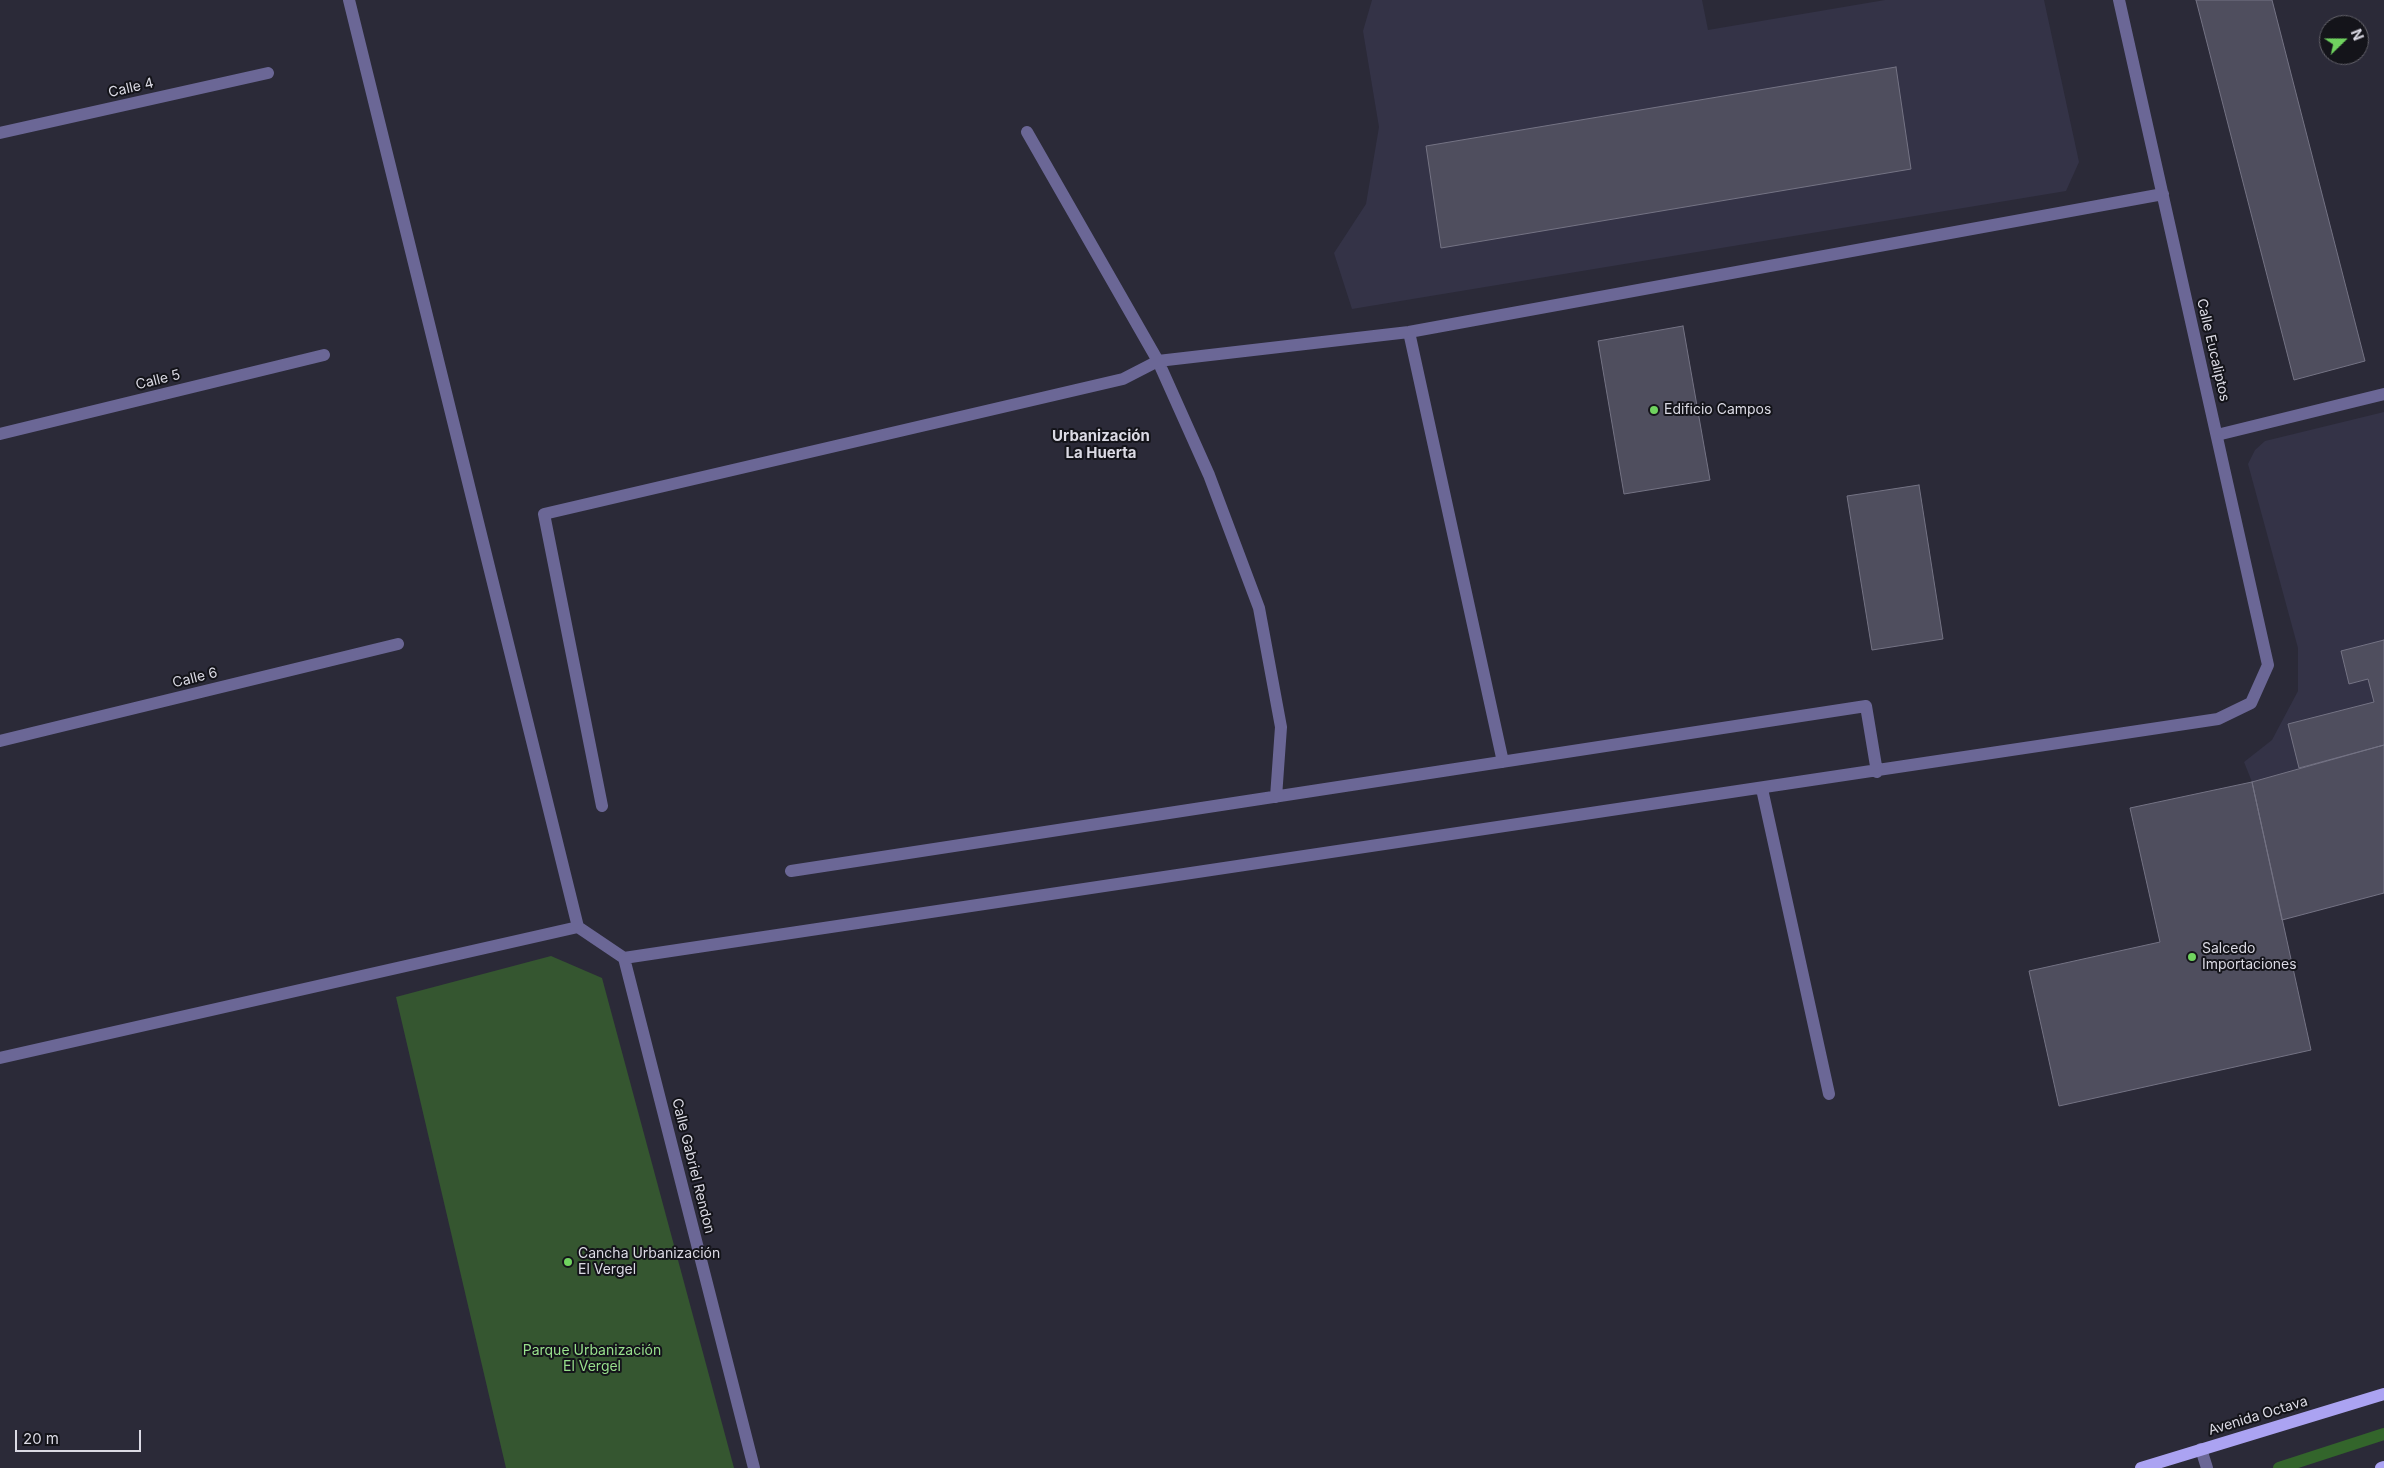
<!DOCTYPE html>
<meta charset="utf-8">
<style>
body{margin:0}
#map{position:relative;width:2384px;height:1468px;overflow:hidden;background:#2b2a38;font-family:Inter,sans-serif}
canvas{display:block}
.north{position:absolute;left:2319px;top:15px;width:50px;height:50px;box-sizing:border-box;background:#14141a;border:1px solid #64636b;border-radius:50%;rotate:68deg;font-size:14px;font-weight:700;line-height:20px;text-align:center;color:#dbdae4}
.north::after{content:'';display:block;margin:auto;width:18px;height:22px;background:#70d35f;clip-path:polygon(50% 0,100% 100%,50% 72%,0 100%)}
.scale{position:absolute;left:15px;top:1430px;width:126px;height:22px;box-sizing:border-box;border:2px solid #dbdae4;border-top:0;padding-left:6px;font-size:15px;line-height:18px;white-space:nowrap;color:#dbdae4;-webkit-text-stroke:4px #14141a;paint-order:stroke}
</style>
<div id="map">
<canvas width="2384" height="1468"></canvas>
<div class="north">N</div>
<div class="scale">20 m</div>
</div>
<script>
const context = document.querySelector('canvas').getContext('2d');
context.lineJoin = 'round';
function fillPath(path, color) {
  context.fillStyle = color;
  context.fill(path, 'evenodd');
}
function shape(rows) {
  const path = new Path2D();
  for (const r of rows) {
    path.moveTo(r[0], r[1]);
    for (let i = 2; i < r.length; i += 2) path.lineTo(r[i], r[i + 1]);
  }
  return path;
}
function strokePath(path, color, width, dash) {
  context.strokeStyle = color;
  context.lineWidth = width;
  context.lineCap = dash ? 'butt' : 'round';
  context.setLineDash(dash || []);
  context.stroke(path);
}
function drawText(font, color, halo, rows, align = 'center') {
  context.font = font + ' Inter,sans-serif';
  context.lineWidth = 4;
  context.setLineDash([]);
  context.textBaseline = 'middle';
  context.strokeStyle = halo;
  context.fillStyle = color;
  for (const [text, x, y, turn = 0] of rows) {
    context.save();
    context.translate(x, y);
    context.rotate((+turn || 0) * Math.PI / 180);
    context.textAlign = isNaN(turn) ? turn : align;
    if (halo) context.strokeText(text, 0, 0);
    context.fillText(text, 0, 0);
    context.restore();
  }
}
const built = shape([
 [1372,0,1702,0,1708,30,1885,0,2044,0,2079,162,2066,191,1352,309,1334,253,1366,204,1379,127,1363,31],
 [2384,412,2384,893,2282,920,2252,782,2244,762,2272,740,2298,691,2298,648,2248,464,2255,450,2265,441]
]);
const green = shape([
 [551,956,602,978,734,1468,506,1468,396,997]
]);
const stream = shape([
 [2279,1468,2384,1434]
]);
const building = shape([
 [2196,0,2272,0,2365,361,2294,380,2196,0],
 [1896,67,1911,169,1441,248,1426,146,1896,67],
 [1683,326,1710,480,1624,494,1598,341,1683,326],
 [1919,485,1943,639,1872,650,1847,496,1919,485],
 [2384,640,2384,745,2299,768,2288,724,2374,702,2368,679,2349,684,2341,651,2384,640],
 [2384,745,2384,893,2282,920,2252,782,2384,745],
 [2252,782,2311,1050,2059,1106,2029,971,2160,942,2130,808,2252,782]
]);
const minor = shape([
 [349,0,578,927,624,958,2218,719,2251,703,2268,665,2119,0],
 [1027,132,1158,361,1209,475,1259,608,1281,727,1276,797],
 [0,133,268,73],
 [1409,332,1503,762],
 [0,434,324,355],
 [2217,435,2384,394],
 [0,741,398,644],
 [1762,789,1829,1094],
 [602,806,544,514,1123,379,1158,361,1409,332,2163,194],
 [791,871,1866,706,1877,772],
 [624,958,754,1468],
 [0,1058,578,927],
 [2201,1449,2207,1468]
]);
const major = shape([
 [2141,1468,2384,1394],
 [2381,1468,2384,1467]
]);
const markers = [
 [1654,410,5,"#70d35f"],
 [2192,957,5,"#70d35f"],
 [568,1262,5,"#70d35f"]
];
const streetNames = [
 ["Calle 4",131,88,-13],
 ["Calle Eucaliptos",2213,350,77],
 ["Calle 5",158,380,-14],
 ["Calle 6",195,678,-14],
 ["Calle Gabriel Rendon",693,1166,76],
 ["Avenida Octava",2258,1416,-17]
];
const poiNames = [
 ["Edificio Campos",1664,410],
 ["Salcedo",2202,949],
 ["Importaciones",2202,965],
 ["Cancha Urbanización",578,1254],
 ["El Vergel",578,1270]
];
const parkNames = [
 ["Parque Urbanización",592,1351],
 ["El Vergel",592,1367]
];
const neighbourhoodNames = [
 ["Urbanización",1101,436],
 ["La Huerta",1101,453]
];
fillPath(built, '#343347');
fillPath(green, '#355630');
strokePath(stream, '#33652b', 12);
fillPath(building, '#4f4e5e');
strokePath(building, '#747384', 1);
strokePath(minor, '#6b6796', 12);
strokePath(major, '#aba3f2', 12);
for (const [x, y, r, color] of markers) {
  const dot = new Path2D();
  dot.arc(x, y, r, 0, 2 * Math.PI);
  context.fillStyle = color;
  context.fill(dot);
  strokePath(dot, '#14141a', 2);
}
drawText('14px', '#dbdae4', '#14141a', streetNames);
drawText('14px', '#dbdae4', '#14141a', poiNames, 'left');
drawText('14px', '#98e08c', '#14141a', parkNames);
drawText('bold 15px', '#dbdae4', '#14141a', neighbourhoodNames);
</script>
